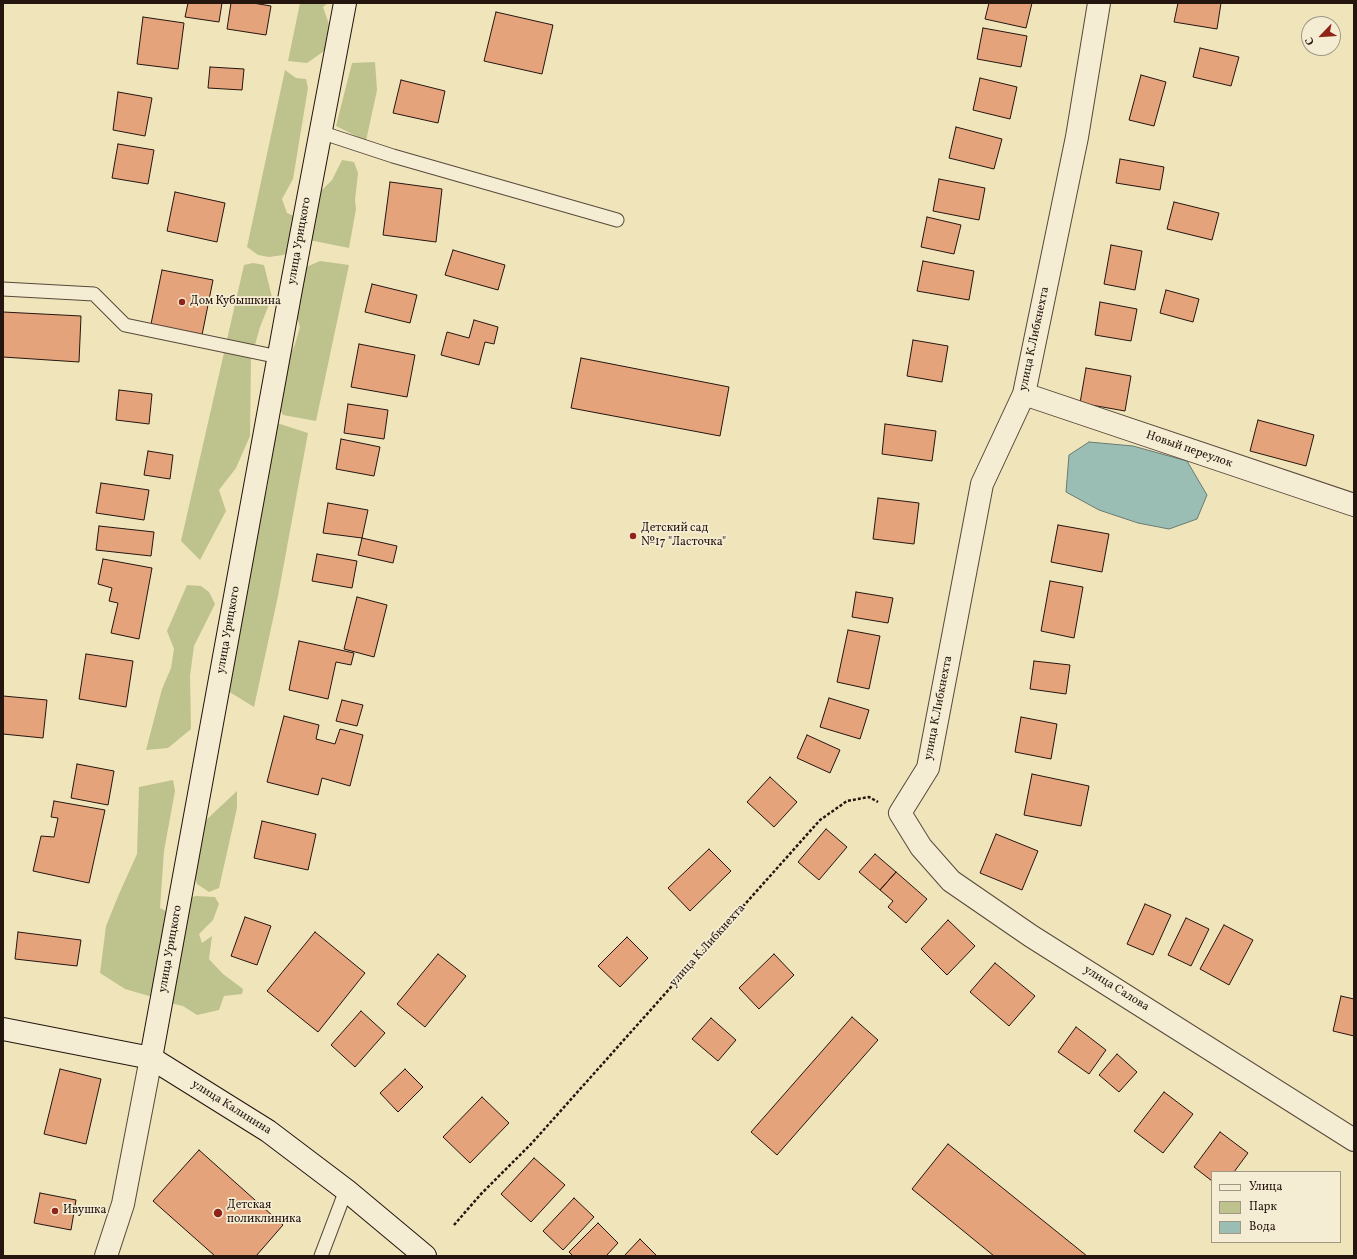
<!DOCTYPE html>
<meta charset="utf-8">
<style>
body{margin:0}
#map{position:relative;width:1357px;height:1259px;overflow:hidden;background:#f0e4bb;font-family:Vollkorn,serif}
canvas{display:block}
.frame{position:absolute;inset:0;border:4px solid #24150f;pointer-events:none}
.legend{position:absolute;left:1211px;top:1171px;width:130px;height:72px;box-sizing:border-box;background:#f5edd3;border:1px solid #a19785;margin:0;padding:5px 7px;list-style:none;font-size:12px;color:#24150f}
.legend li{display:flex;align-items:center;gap:8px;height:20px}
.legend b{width:20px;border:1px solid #a19785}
.north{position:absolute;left:1301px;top:16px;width:40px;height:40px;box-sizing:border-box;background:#f5edd3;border:1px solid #a19785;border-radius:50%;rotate:245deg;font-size:11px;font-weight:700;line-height:16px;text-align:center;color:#24150f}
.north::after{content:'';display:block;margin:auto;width:14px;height:18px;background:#8f2418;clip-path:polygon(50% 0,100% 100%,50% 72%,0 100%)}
</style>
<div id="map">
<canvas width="1357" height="1259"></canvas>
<div class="frame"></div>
<ul class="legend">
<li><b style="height:5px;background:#f5edd3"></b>Улица</li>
<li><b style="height:11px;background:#bec38d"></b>Парк</li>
<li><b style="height:11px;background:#9bbeb4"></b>Вода</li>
</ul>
<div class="north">С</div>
</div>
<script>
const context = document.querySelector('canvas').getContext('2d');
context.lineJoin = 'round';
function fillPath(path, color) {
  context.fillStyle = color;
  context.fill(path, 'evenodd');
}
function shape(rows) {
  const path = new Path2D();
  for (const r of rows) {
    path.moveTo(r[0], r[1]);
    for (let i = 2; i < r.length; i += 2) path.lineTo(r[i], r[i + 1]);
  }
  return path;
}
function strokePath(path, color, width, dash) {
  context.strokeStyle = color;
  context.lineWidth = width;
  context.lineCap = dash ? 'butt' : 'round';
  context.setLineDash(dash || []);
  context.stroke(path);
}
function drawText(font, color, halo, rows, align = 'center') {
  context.font = font + ' Vollkorn,serif';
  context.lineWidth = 3.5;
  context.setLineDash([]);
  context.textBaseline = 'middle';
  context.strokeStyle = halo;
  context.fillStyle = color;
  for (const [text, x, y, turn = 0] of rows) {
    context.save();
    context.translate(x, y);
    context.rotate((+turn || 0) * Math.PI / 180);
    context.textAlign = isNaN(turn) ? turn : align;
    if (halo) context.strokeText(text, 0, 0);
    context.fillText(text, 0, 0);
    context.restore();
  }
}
const green = shape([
 [300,3,328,3,323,7,330,27,327,49,307,63,288,61],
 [375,62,377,90,366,141,336,126,352,63],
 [285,70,296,78,306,79,308,88,293,179,282,199,287,213,294,216,292,250,283,255,269,257,258,255,247,247],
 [342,160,354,162,358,173,355,200,356,209,349,248,304,239,319,193,332,180],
 [320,261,349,265,316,421,283,415,276,402,280,380,295,344,300,327,295,311,304,268],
 [253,263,264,265,272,297,260,327,251,359,250,436,236,468,219,490,226,511,200,560,181,541,244,265],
 [274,422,308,433,278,596,254,707,223,688,254,525,263,504,268,484],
 [187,585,201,586,209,592,215,604,194,646,190,676,191,729,168,748,146,750,162,689,171,668,174,649,167,631],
 [173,780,175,791,164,851,160,908,170,913,156,998,125,989,100,973,106,926,119,894,137,854,139,787],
 [237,791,237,808,219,888,209,892,197,884,193,872,204,822],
 [196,896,215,897,219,904,213,920,199,934,202,943,212,936,209,959,223,974,243,989,242,994,224,996,219,1010,197,1015,183,1006,170,1003,185,899]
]);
const water = shape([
 [1089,442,1133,446,1187,461,1207,495,1197,519,1169,529,1138,523,1099,510,1066,492,1069,455,1089,442]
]);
const building = shape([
 [188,3,222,3,219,22,185,17,188,3],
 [231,3,253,3,271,6,266,35,227,29,231,3],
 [989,3,1032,3,1026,28,985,19,989,3],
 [1178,3,1221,3,1217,29,1174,22,1178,3],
 [496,12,553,25,542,74,484,61,496,12],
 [143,17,184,23,178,69,137,64,143,17],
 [983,28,1027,36,1021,67,977,59,983,28],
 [1200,48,1239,57,1231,86,1193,77,1200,48],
 [210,67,244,69,242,90,208,88,210,67],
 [1141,75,1166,82,1154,126,1129,120,1141,75],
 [980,78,1017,87,1010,119,973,110,980,78],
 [401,80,445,91,438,123,393,113,401,80],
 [118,92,152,98,145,136,113,130,118,92],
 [956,127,1002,139,994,169,949,158,956,127],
 [118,144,154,150,148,184,112,178,118,144],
 [1120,159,1164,167,1160,190,1116,183,1120,159],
 [939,179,985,188,979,220,933,211,939,179],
 [390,182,442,189,436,242,383,235,390,182],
 [175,192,225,203,217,242,167,231,175,192],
 [1174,202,1219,213,1212,240,1167,229,1174,202],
 [927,217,961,225,954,254,921,247,927,217],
 [1111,245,1142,251,1135,290,1104,284,1111,245],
 [453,250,505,265,498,290,445,275,453,250],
 [923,261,974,271,969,300,917,291,923,261],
 [162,270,213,280,202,335,151,324,162,270],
 [372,284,417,295,410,323,365,312,372,284],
 [1166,290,1199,299,1193,322,1160,313,1166,290],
 [1100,302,1137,309,1131,341,1095,335,1100,302],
 [3,312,81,316,79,362,3,357,3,312],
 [474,320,498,327,494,344,485,342,479,365,441,355,447,332,469,338,474,320],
 [913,340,948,346,942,382,907,376,913,340],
 [359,344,415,355,407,397,351,387,359,344],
 [581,358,729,387,720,436,571,408,581,358],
 [1086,368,1131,376,1125,411,1080,403,1086,368],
 [119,390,152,394,149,424,116,420,119,390],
 [348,404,388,410,384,439,344,433,348,404],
 [1258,420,1314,435,1306,466,1250,451,1258,420],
 [885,424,936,431,932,461,882,454,885,424],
 [341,439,380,447,374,476,336,469,341,439],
 [148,451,173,455,170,479,144,475,148,451],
 [101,483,149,490,144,520,96,513,101,483],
 [878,498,919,503,914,544,873,539,878,498],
 [328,503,368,510,362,538,323,533,328,503],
 [1058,525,1109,534,1102,572,1051,562,1058,525],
 [99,526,154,532,151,556,96,550,99,526],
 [362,538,397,546,393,563,358,555,362,538],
 [317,554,357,561,352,588,312,581,317,554],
 [103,559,152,568,139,639,111,633,118,603,109,601,112,588,98,584,103,559],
 [1050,581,1083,587,1074,638,1041,631,1050,581],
 [856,592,893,598,888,623,852,617,856,592],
 [357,597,387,605,374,657,344,649,357,597],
 [848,630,880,636,869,689,837,682,848,630],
 [299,641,354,653,351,665,336,662,328,699,289,690,299,641],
 [86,654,133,661,126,707,79,699,86,654],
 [1034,661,1070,665,1066,694,1030,689,1034,661],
 [3,696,47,700,43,738,3,734,3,696],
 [829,698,869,710,860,739,820,727,829,698],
 [342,700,363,705,357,726,336,721,342,700],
 [284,716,319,725,316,739,335,744,340,729,363,735,350,786,322,778,318,795,267,782,284,716],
 [1021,717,1057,724,1051,759,1015,752,1021,717],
 [807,735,840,750,830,773,797,758,807,735],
 [77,764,114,771,108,805,71,798,77,764],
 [1032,774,1089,786,1081,826,1024,815,1032,774],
 [770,777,797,802,774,827,747,802,770,777],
 [54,801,105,810,89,883,33,871,41,836,54,837,58,818,51,817,54,801],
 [262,821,316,834,308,870,254,858,262,821],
 [826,829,847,847,819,880,798,862,826,829],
 [996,834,1038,851,1022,890,980,873,996,834],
 [709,849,731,871,690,911,668,888,709,849],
 [875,854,896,872,880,890,859,872,875,854],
 [896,872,927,899,906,923,888,907,893,901,880,890,896,872],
 [1145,904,1171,915,1153,955,1127,944,1145,904],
 [245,917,271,926,257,965,231,956,245,917],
 [1186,918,1209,929,1191,966,1168,955,1186,918],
 [948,920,975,946,947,975,921,949,948,920],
 [1224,925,1253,940,1229,985,1200,969,1224,925],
 [18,932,81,940,77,966,15,959,18,932],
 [315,932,365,973,318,1032,267,991,315,932],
 [627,937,648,958,620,987,598,966,627,937],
 [438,954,466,976,425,1027,397,1004,438,954],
 [774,954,794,975,759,1009,739,988,774,954],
 [995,963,1035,996,1009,1026,970,992,995,963],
 [1341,996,1354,999,1354,1036,1333,1031,1341,996],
 [361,1011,385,1033,355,1067,331,1045,361,1011],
 [852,1017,878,1040,777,1155,751,1132,852,1017],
 [711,1018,736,1040,718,1061,692,1039,711,1018],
 [1076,1027,1106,1050,1089,1074,1058,1052,1076,1027],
 [1117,1054,1137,1072,1119,1092,1099,1075,1117,1054],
 [60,1069,101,1079,86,1144,44,1134,60,1069],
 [405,1069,423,1087,398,1112,380,1093,405,1069],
 [1164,1092,1193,1114,1163,1153,1134,1131,1164,1092],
 [482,1097,509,1123,470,1163,443,1137,482,1097],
 [1220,1132,1248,1153,1234,1172,1212,1172,1212,1181,1194,1167,1220,1132],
 [948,1144,1087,1256,994,1256,912,1189,948,1144],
 [199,1150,283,1225,256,1256,215,1256,153,1201,199,1150],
 [534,1158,565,1185,531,1222,501,1194,534,1158],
 [40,1193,76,1200,71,1230,34,1223,40,1193],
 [574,1198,594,1217,563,1250,543,1231,574,1198],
 [598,1223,618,1243,606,1256,573,1256,569,1252,598,1223],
 [640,1239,657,1256,624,1256,640,1239]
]);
const path = shape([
 [454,1225,481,1194,532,1143,820,820,847,801,869,797,878,802]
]);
const lane = shape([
 [320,132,393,156,617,220],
 [3,289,94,294,125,325,279,357],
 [321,1256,346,1190]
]);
const street = shape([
 [1099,3,1077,137,1024,394,982,484,928,768,900,813,921,847,951,881,1031,936,1354,1140],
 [1024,394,1354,505],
 [106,1256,123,1204,151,1058]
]);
const secondary = shape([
 [3,1029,151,1058,268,1131,346,1190,425,1256],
 [151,1058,291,289,345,3]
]);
const markers = [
 [182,302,4,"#8f2418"],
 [633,536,4,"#8f2418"],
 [55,1211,4,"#8f2418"],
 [218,1213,5,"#8f2418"]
];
const streetNames = [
 ["улица Урицкого",300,241,-80],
 ["улица К.Либкнехта",1035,339,-78],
 ["Новый переулок",1189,450,19],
 ["улица Урицкого",229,630,-80],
 ["улица К.Либкнехта",939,708,-79],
 ["улица К.Либкнехта",708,946,-48],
 ["улица Урицкого",171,949,-80],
 ["улица Салова",1116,989,32],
 ["улица Калинина",231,1108,32]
];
const poiNames = [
 ["Дом Кубышкина",190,302],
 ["Детский сад",641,529],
 ["№17 \"Ласточка\"",641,543],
 ["Детская",227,1206],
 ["поликлиника",227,1220],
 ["Ивушка",63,1211]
];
fillPath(green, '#bec38d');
fillPath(water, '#9bbeb4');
strokePath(water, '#6b7a72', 1);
fillPath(building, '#e5a37c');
strokePath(building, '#24150f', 1);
strokePath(lane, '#57493a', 15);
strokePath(street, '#57493a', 24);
strokePath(secondary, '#24150f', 24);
strokePath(path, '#24150f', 2.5, [3, 2]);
strokePath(lane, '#f5edd3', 13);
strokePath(street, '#f5edd3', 22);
strokePath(secondary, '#f5edd3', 22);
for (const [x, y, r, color] of markers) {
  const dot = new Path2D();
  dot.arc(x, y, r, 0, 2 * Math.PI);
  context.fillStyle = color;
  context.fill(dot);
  strokePath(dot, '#f5edd3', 1.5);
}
drawText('12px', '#24150f', '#f5edd3', streetNames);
drawText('12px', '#24150f', '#f5edd3', poiNames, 'left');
</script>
